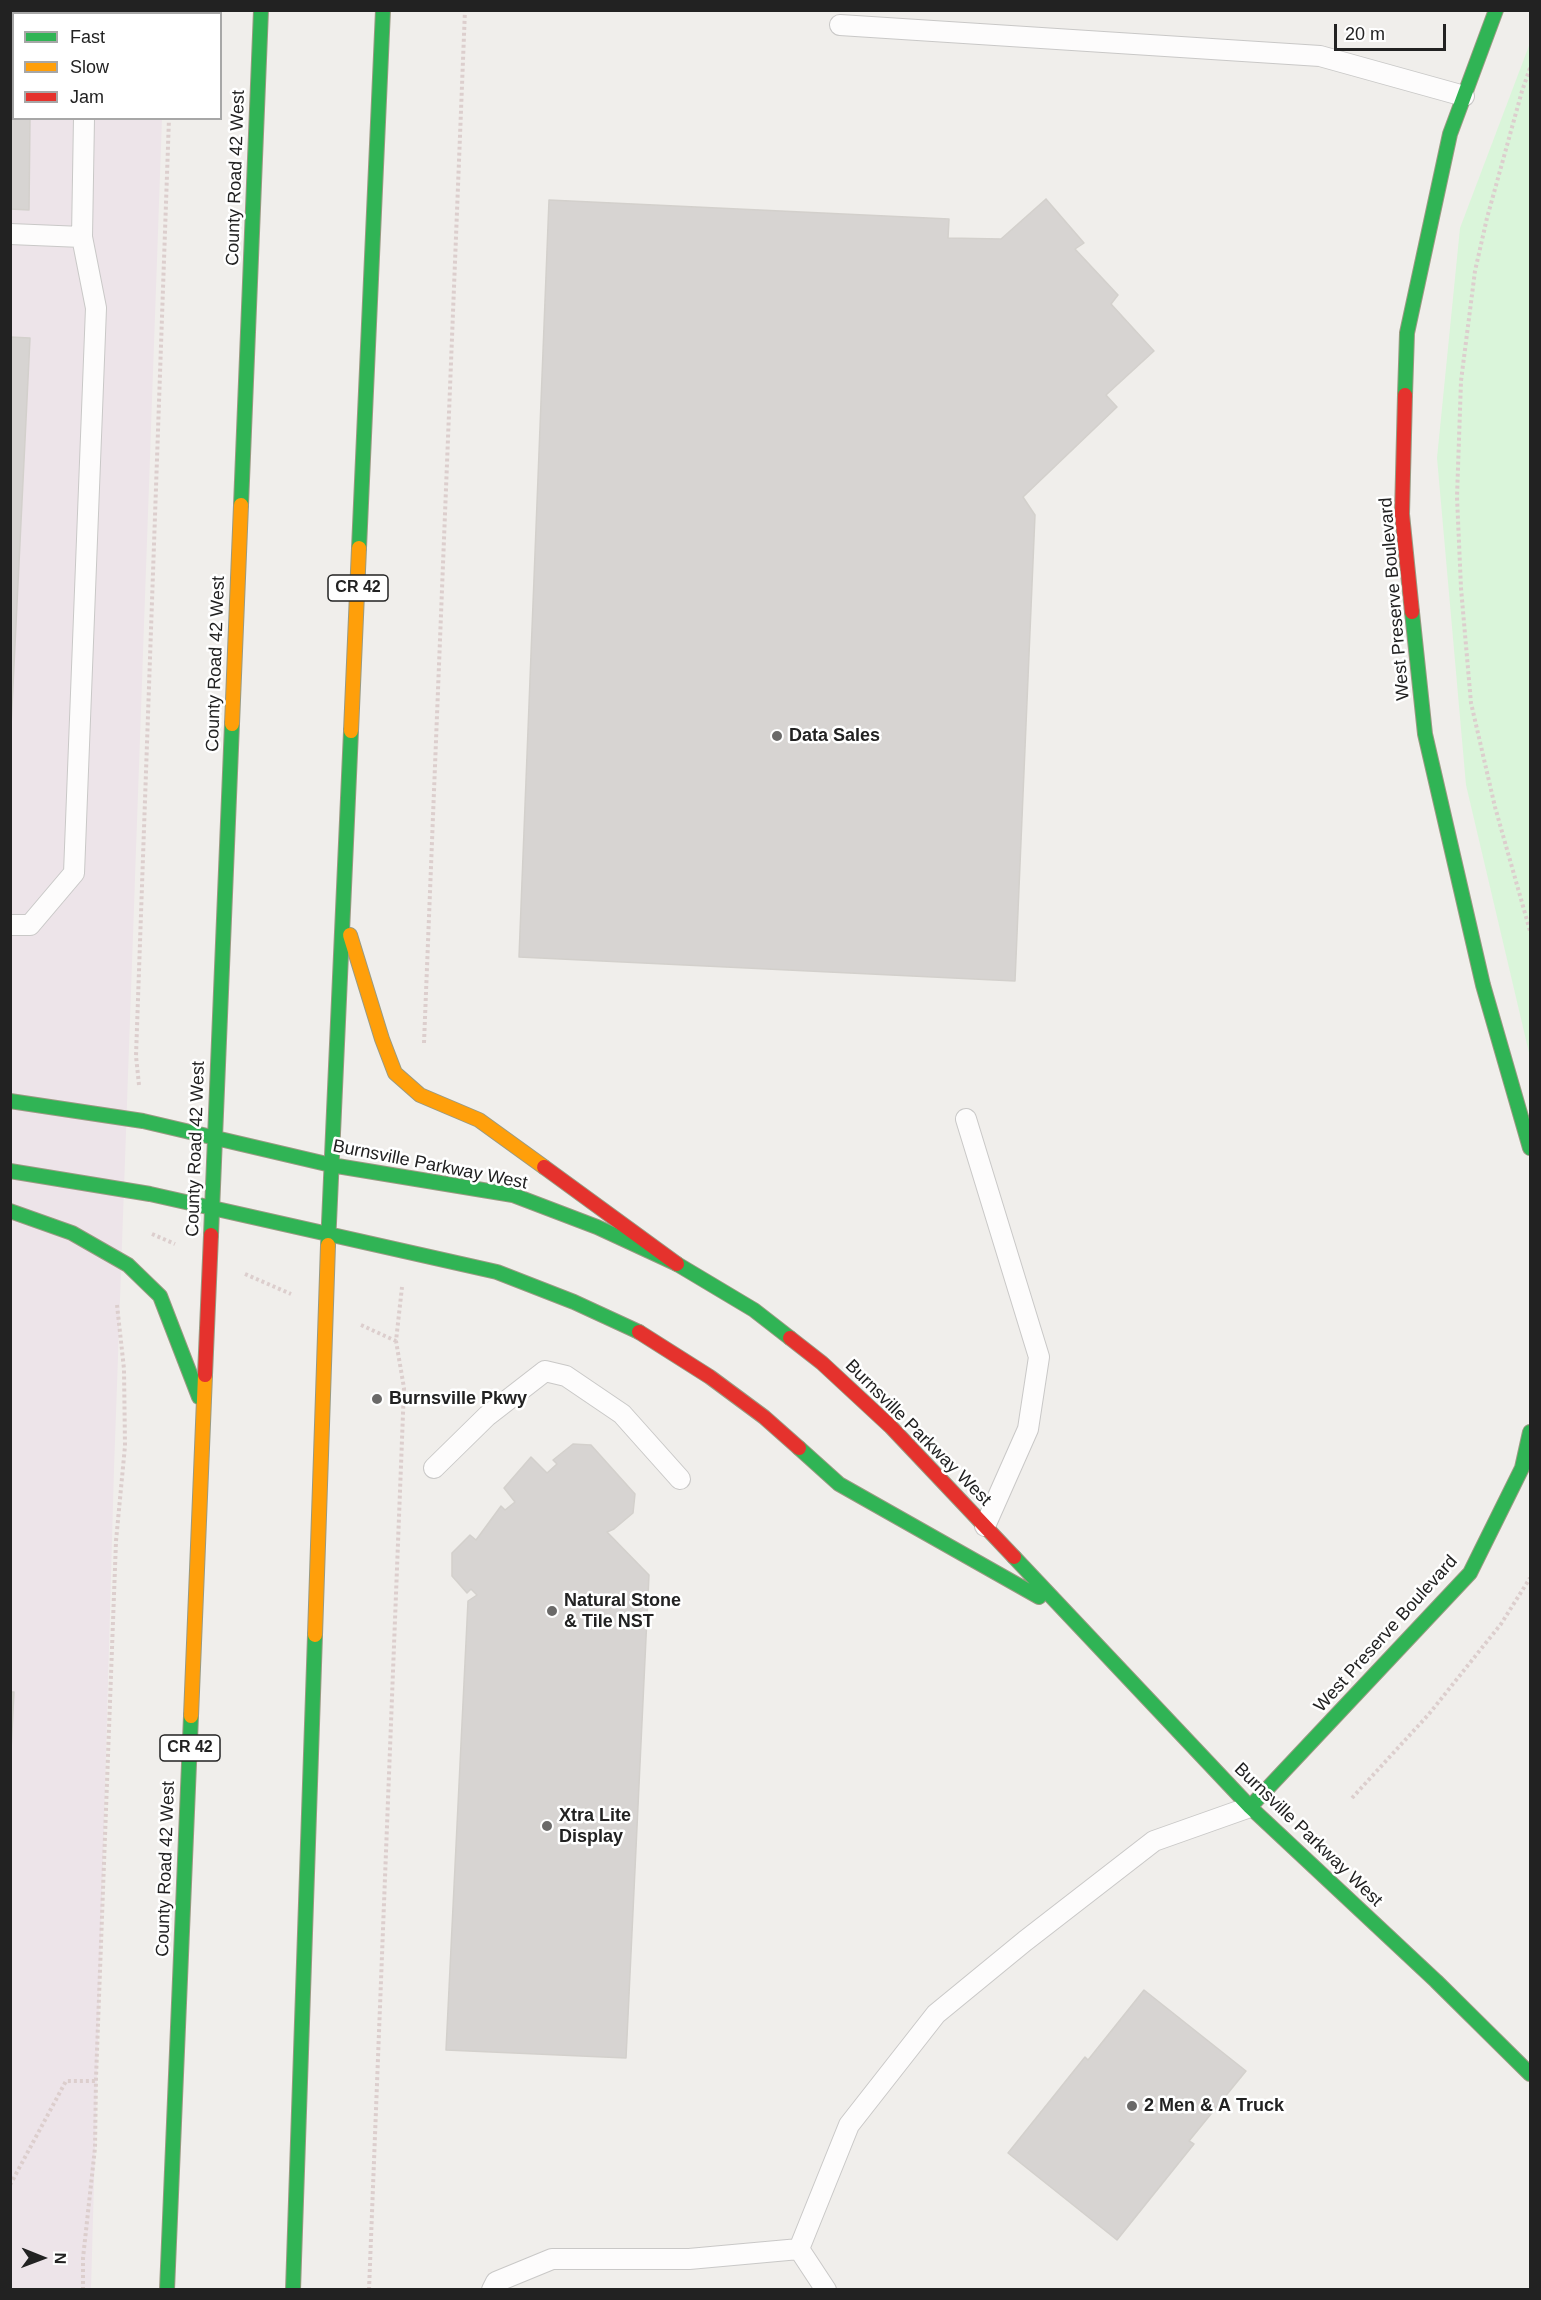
<!DOCTYPE html>
<style>
body{margin:0}
#map{position:relative;width:1541px;height:2300px;overflow:hidden;background:#f0eeeb;font-family:Helvetica,sans-serif}
canvas{display:block}
.frame{position:absolute;inset:0;border:12px solid #222;pointer-events:none}
.legend{position:absolute;left:12px;top:12px;width:210px;height:108px;box-sizing:border-box;background:#fff;border:2px solid #a7a7a7;margin:0;padding:8px 10px;list-style:none;font-size:18px;color:#222}
.legend li{display:flex;align-items:center;gap:12px;height:30px}
.legend b{width:30px;border:2px solid #a7a7a7}
.north{position:absolute;left:12px;top:2228px;width:60px;height:60px;-webkit-text-stroke:4px #fff;paint-order:stroke;rotate:91deg;font-size:16px;font-weight:700;line-height:24px;text-align:center;color:#222}
.north::after{content:'';display:block;margin:auto;width:21px;height:27px;background:#222;clip-path:polygon(50% 0,100% 100%,50% 72%,0 100%)}
.scale{position:absolute;left:1334px;top:24px;width:112px;height:27px;box-sizing:border-box;border:3px solid #222;border-top:0;padding-left:8px;font-size:18px;line-height:21px;white-space:nowrap;color:#222;-webkit-text-stroke:4px #fff;paint-order:stroke}
</style>
<div id="map">
<canvas width="1541" height="2300"></canvas>
<div class="frame"></div>
<ul class="legend">
<li><b style="height:8px;background:#30b455"></b>Fast</li>
<li><b style="height:8px;background:#ff9f0a"></b>Slow</li>
<li><b style="height:8px;background:#e5322d"></b>Jam</li>
</ul>
<div class="north">N</div>
<div class="scale">20 m</div>
</div>
<script>
const context = document.querySelector('canvas').getContext('2d');
context.lineJoin = 'round';
function fillPath(path, color) {
  context.fillStyle = color;
  context.fill(path, 'evenodd');
}
function shape(rows) {
  const path = new Path2D();
  for (const r of rows) {
    path.moveTo(r[0], r[1]);
    for (let i = 2; i < r.length; i += 2) path.lineTo(r[i], r[i + 1]);
  }
  return path;
}
function strokePath(path, color, width, dash) {
  context.strokeStyle = color;
  context.lineWidth = width;
  context.lineCap = dash ? 'butt' : 'round';
  context.setLineDash(dash || []);
  context.stroke(path);
}
function drawText(font, color, halo, rows, align = 'center') {
  context.font = font + ' Helvetica,sans-serif';
  context.lineWidth = 5;
  context.setLineDash([]);
  context.textBaseline = 'middle';
  context.strokeStyle = halo;
  context.fillStyle = color;
  for (const [text, x, y, turn = 0] of rows) {
    context.save();
    context.translate(x, y);
    context.rotate((+turn || 0) * Math.PI / 180);
    context.textAlign = isNaN(turn) ? turn : align;
    if (halo) context.strokeText(text, 0, 0);
    context.fillText(text, 0, 0);
    context.restore();
  }
}
const industrial = shape([
 [11,11,166,11,166,14,14,14,14,118,162,119,114,1469,91,2289,11,2290]
]);
const park = shape([
 [1530,43,1530,1057,1466,785,1437,458,1460,228]
]);
const building = shape([
 [10,10,30,10,30,14,14,14,14,118,30,118,29,210,10,209,10,10],
 [1046,199,1084,243,1075,249,1118,295,1111,304,1154,351,1106,395,1117,407,1023,497,1035,515,1015,981,519,957,549,200,949,219,948,238,1001,239,1046,199],
 [10,337,30,338,10,747,10,337],
 [573,1444,591,1445,635,1494,633,1513,614,1529,607,1532,649,1575,626,2058,446,2050,468,1601,477,1595,471,1589,467,1593,452,1576,452,1553,470,1535,476,1540,501,1506,505,1510,515,1502,504,1488,531,1457,547,1473,557,1464,553,1460,573,1444],
 [10,1692,14,1692,10,1770,10,1692],
 [1144,1990,1246,2071,1189,2141,1194,2144,1117,2240,1008,2153,1085,2057,1088,2060,1144,1990]
]);
const path = shape([
 [180,14,180,10],
 [1530,68,1522,91,1487,218,1475,271,1461,381,1457,497,1461,588,1471,703,1495,807,1530,931],
 [424,1043,465,10],
 [139,1085,136,1056,169,118],
 [152,1234,175,1244],
 [245,1274,291,1294],
 [361,1325,396,1341],
 [1352,1798,1429,1714,1501,1624,1530,1578],
 [10,2185,66,2081,96,2081],
 [83,2290,83,2258,95,2148,96,2078,116,1541,125,1446,124,1369,117,1305],
 [369,2290,404,1388,396,1341,402,1287]
]);
const lane = shape([
 [86,14,86,10],
 [840,25,1320,56,1464,96],
 [10,234,82,237,84,118],
 [10,925,30,925,74,873,96,308,82,237],
 [966,1119,1039,1357,1028,1429,985,1526],
 [434,1468,487,1416,545,1371,566,1376,622,1414,680,1479],
 [799,2249,849,2125,936,2014,1025,1941,1154,1841,1250,1807],
 [799,2249,826,2290],
 [492,2290,496,2282,552,2259,689,2259,799,2249]
]);
const fast = shape([
 [1405,395,1407,333,1450,134,1496,10],
 [241,505,261,10],
 [359,548,383,10],
 [1412,612,1425,734,1483,985,1530,1148],
 [10,1101,143,1121,331,1165,513,1195,597,1227,677,1264,754,1310,790,1338],
 [10,1171,150,1194,497,1272,574,1302,639,1332],
 [10,1211,72,1233,128,1265,160,1296,199,1397],
 [211,1235,232,724],
 [328,1245,351,731],
 [799,1448,839,1484,1039,1597],
 [1014,1557,1250,1807,1436,1981,1530,2074],
 [1250,1807,1470,1573,1522,1468,1530,1432],
 [167,2290,191,1716],
 [293,2290,315,1635]
]);
const slow = shape([
 [232,724,241,505],
 [351,731,359,548],
 [350,935,382,1039,395,1073,420,1095,479,1120,544,1167],
 [315,1635,328,1245],
 [191,1716,205,1375]
]);
const jam = shape([
 [1405,395,1402,514,1412,612],
 [544,1167,677,1264],
 [639,1332,710,1377,764,1417,799,1448],
 [790,1338,822,1363,891,1427,1014,1557],
 [205,1375,211,1235]
]);
const markers = [
 [777,736,6,"#6a6968"],
 [377,1399,6,"#6a6968"],
 [552,1611,6,"#6a6968"],
 [547,1826,6,"#6a6968"],
 [1132,2106,6,"#6a6968"]
];
const shields = [
 [358,588,60],
 [190,1748,60]
];
const shieldNames = [
 ["CR 42",358,588],
 ["CR 42",190,1748]
];
const streetNames = [
 ["County Road 42 West",236,178,-88],
 ["West Preserve Boulevard",1395,599,-95],
 ["County Road 42 West",216,664,-88],
 ["County Road 42 West",196,1149,-88],
 ["Burnsville Parkway West",430,1165,11],
 ["Burnsville Parkway West",918,1433,45],
 ["West Preserve Boulevard",1386,1634,-48],
 ["Burnsville Parkway West",1308,1835,44],
 ["County Road 42 West",166,1869,-88]
];
const poiNames = [
 ["Data Sales",789,736],
 ["Burnsville Pkwy",389,1399],
 ["Natural Stone",564,1601],
 ["& Tile NST",564,1622],
 ["Xtra Lite",559,1816],
 ["Display",559,1837],
 ["2 Men & A Truck",1144,2106]
];
fillPath(industrial, '#ede4e9');
fillPath(park, '#daf5da');
fillPath(building, '#d7d4d2');
strokePath(building, '#d3d0cc', 1.5);
strokePath(lane, '#c9c8c7', 22);
strokePath(fast, '#999a82', 16);
strokePath(slow, '#999a82', 16);
strokePath(jam, '#999a82', 16);
strokePath(path, '#dccecd', 4, [3, 3]);
strokePath(lane, '#fdfcfc', 20);
strokePath(fast, '#30b455', 14);
strokePath(slow, '#ff9f0a', 14);
strokePath(jam, '#e5322d', 14);
for (const [x, y, r, color] of markers) {
  const dot = new Path2D();
  dot.arc(x, y, r, 0, 2 * Math.PI);
  context.fillStyle = color;
  context.fill(dot);
  strokePath(dot, '#fff', 2);
}
for (const [x, y, w] of shields) {
  const box = new Path2D();
  box.roundRect(x - w / 2, y - 13, w, 26, 4.5);
  context.fillStyle = '#fff';
  context.fill(box);
  strokePath(box, '#222', 1.5);
}
drawText('bold 16px', '#222', null, shieldNames);
drawText('18px', '#222', '#fff', streetNames);
drawText('bold 18px', '#222', '#fff', poiNames, 'left');
</script>
